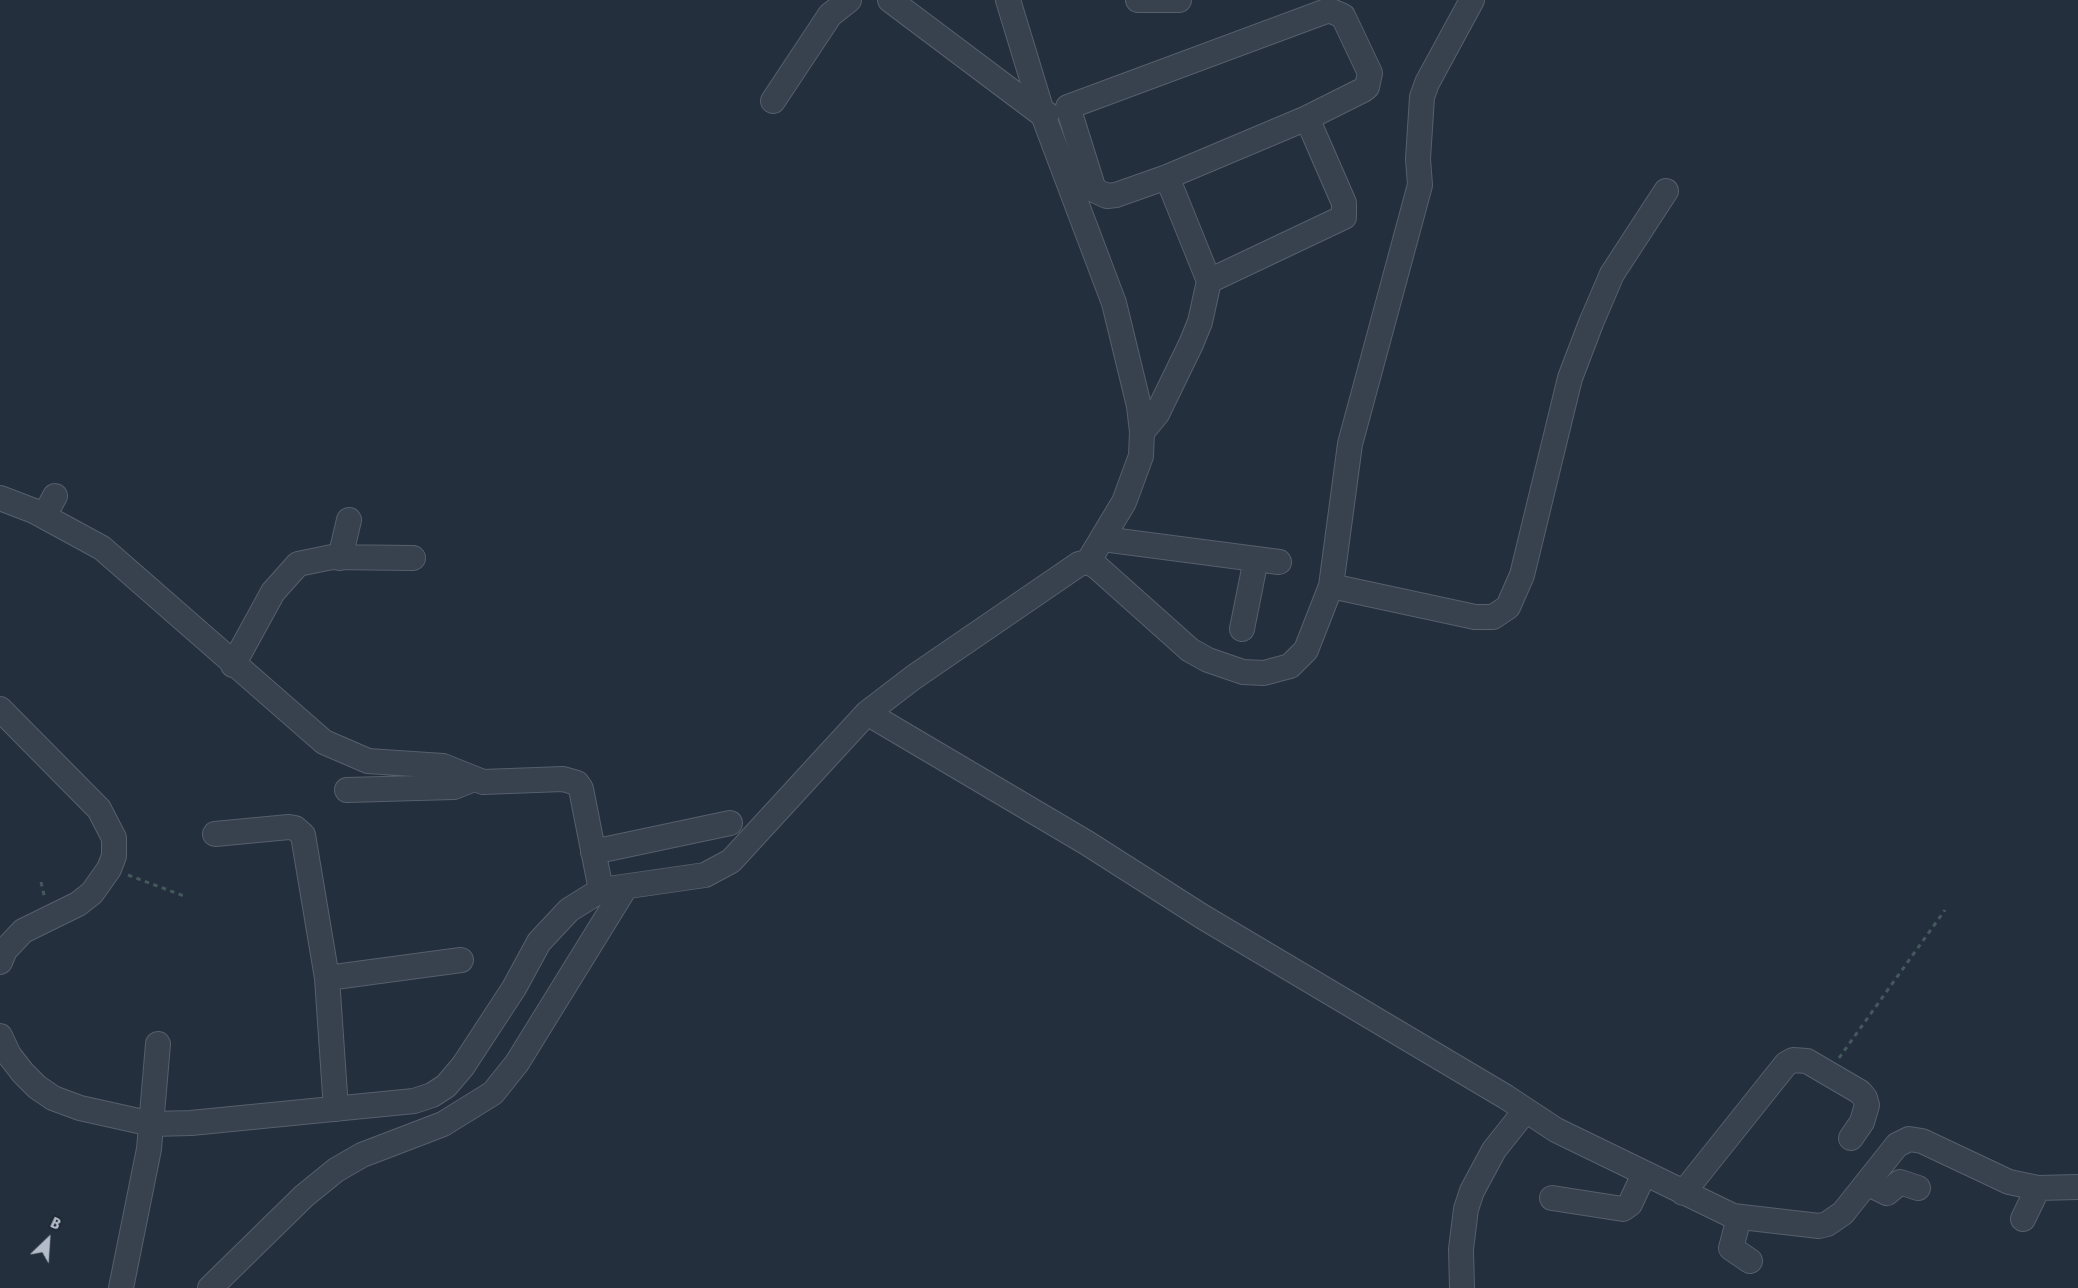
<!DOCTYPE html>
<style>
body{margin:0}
#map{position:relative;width:2078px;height:1288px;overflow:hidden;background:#242f3e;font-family:"Fira Sans Condensed",sans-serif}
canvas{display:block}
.north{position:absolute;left:18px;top:1210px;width:60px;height:60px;-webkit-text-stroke:4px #1d2633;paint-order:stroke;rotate:25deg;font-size:16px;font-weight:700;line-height:24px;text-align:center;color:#b4bcc9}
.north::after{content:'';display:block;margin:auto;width:21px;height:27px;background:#b4bcc9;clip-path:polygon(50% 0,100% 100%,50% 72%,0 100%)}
</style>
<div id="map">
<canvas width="2078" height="1288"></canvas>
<div class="north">B</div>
</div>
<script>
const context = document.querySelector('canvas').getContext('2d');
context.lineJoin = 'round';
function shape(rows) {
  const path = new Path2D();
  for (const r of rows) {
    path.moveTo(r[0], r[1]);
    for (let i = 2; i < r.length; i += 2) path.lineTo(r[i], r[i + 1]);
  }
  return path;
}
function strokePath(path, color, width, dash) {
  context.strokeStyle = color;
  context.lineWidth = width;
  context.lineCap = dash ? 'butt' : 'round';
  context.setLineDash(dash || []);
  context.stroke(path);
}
const path = shape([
 [128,875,184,896],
 [41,882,45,899],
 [1839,1058,1945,910]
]);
const minor = shape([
 [890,0,1043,115,1047,114],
 [1008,0,1043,115,1114,303,1139,406,1142,432,1141,456,1124,502,1088,562],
 [1138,0,1179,0],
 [1329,10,1343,16,1370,73,1367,87,1363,90,1307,118,1167,177,1116,195,1107,196,1094,190,1068,107,1329,10],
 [773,101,830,15,849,0],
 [1209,281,1344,217,1344,203,1307,118],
 [1142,432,1157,414,1191,344,1200,322,1209,281,1167,177],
 [0,498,34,511,102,548,324,742,368,761,443,766,483,782,563,779,577,783,581,789,601,890],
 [44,516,55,496],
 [1103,539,1279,562],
 [340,558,349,520],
 [1331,586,1475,617,1493,617,1508,607,1522,575,1570,378,1591,323,1612,274,1666,191],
 [1242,629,1256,559],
 [233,665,273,592,298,564,332,557,413,558],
 [0,709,99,809,114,838,114,856,109,869,92,893,78,904,23,931,5,950,0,962],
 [867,713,1087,843,1203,917,1506,1097,1556,1130,1733,1216,1819,1226,1827,1224,1843,1213,1897,1145,1909,1139,1922,1141,2009,1182,2038,1188,2078,1187],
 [347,790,454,787,474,779],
 [215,834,289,827,295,828,303,835,327,978,336,1109],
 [593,852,730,823],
 [327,978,461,960],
 [0,1036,9,1055,23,1073,37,1087,53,1098,80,1108,152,1124,191,1123,414,1101,432,1095,446,1086,463,1066,514,988,539,942,569,910,601,890,705,875,731,861,867,713,914,677,1079,564,1088,562,1097,567,1190,650,1208,660,1243,672,1264,673,1290,666,1306,650,1331,586,1350,444,1420,185,1418,159,1422,97,1427,83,1472,0],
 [1867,1183,1887,1193,1900,1182,1918,1188],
 [1683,1193,1786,1064,1793,1060,1807,1061,1860,1092,1865,1098,1867,1105,1862,1122,1851,1138],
 [1552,1198,1623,1209,1630,1204,1644,1174],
 [1739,1218,1731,1248,1750,1261],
 [2023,1219,2038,1188],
 [121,1288,149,1149,158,1044],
 [210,1288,304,1196,336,1170,362,1155,443,1124,493,1093,517,1063,625,888],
 [1462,1288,1461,1249,1466,1209,1472,1191,1494,1150,1525,1111]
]);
strokePath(minor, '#565f6c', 26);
strokePath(path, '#44595c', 3, [4.5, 4.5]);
strokePath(minor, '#38414e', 24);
</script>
